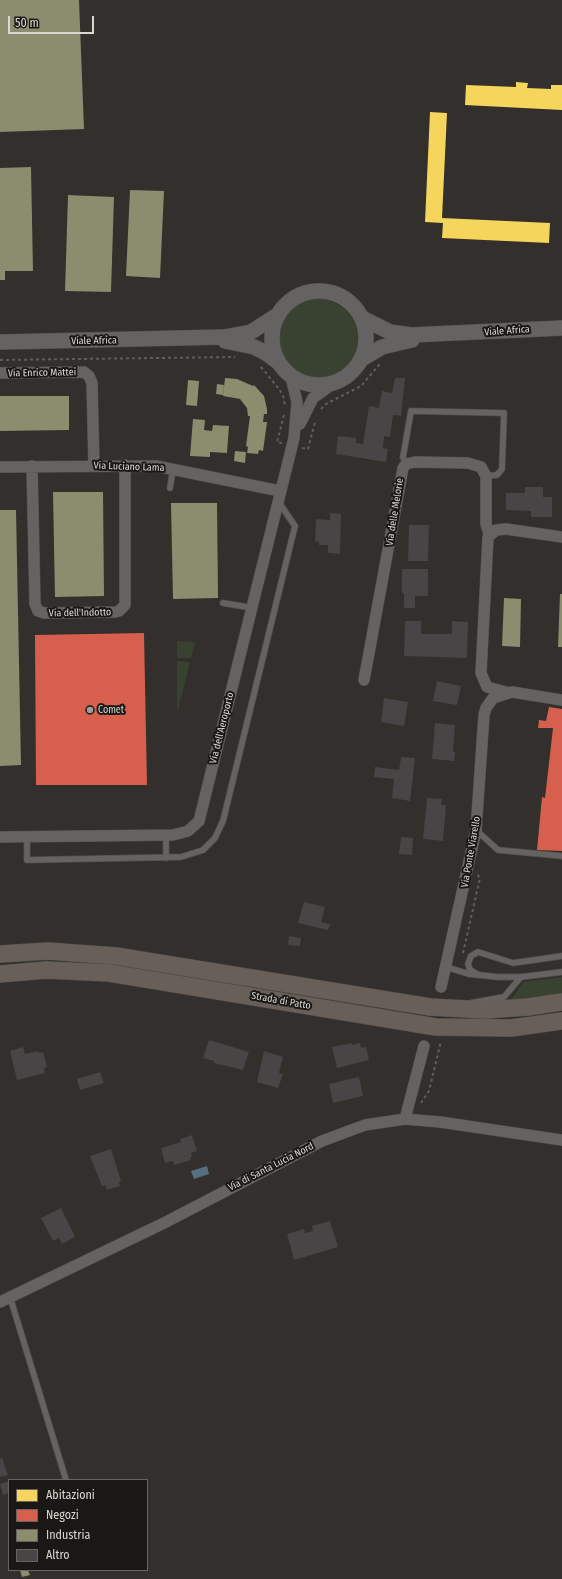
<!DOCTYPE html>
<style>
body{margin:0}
#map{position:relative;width:562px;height:1579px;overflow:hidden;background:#322f2c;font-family:"Fira Sans Condensed",sans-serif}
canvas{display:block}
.legend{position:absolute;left:8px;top:1479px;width:140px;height:92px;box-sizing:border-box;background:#1a1815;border:1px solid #676461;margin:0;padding:5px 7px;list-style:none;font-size:12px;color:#dad7d3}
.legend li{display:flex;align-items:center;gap:8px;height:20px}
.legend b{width:20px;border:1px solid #676461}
.scale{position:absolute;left:8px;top:16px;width:86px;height:18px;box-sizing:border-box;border:2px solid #dad7d3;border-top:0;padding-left:5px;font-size:12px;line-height:14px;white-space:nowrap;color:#dad7d3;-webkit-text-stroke:3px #1a1815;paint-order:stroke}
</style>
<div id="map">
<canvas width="562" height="1579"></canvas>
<ul class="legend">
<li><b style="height:11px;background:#f6d55c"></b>Abitazioni</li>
<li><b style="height:11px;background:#d6604d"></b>Negozi</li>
<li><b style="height:11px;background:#8c8c6e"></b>Industria</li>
<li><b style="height:11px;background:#494446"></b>Altro</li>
</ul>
<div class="scale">50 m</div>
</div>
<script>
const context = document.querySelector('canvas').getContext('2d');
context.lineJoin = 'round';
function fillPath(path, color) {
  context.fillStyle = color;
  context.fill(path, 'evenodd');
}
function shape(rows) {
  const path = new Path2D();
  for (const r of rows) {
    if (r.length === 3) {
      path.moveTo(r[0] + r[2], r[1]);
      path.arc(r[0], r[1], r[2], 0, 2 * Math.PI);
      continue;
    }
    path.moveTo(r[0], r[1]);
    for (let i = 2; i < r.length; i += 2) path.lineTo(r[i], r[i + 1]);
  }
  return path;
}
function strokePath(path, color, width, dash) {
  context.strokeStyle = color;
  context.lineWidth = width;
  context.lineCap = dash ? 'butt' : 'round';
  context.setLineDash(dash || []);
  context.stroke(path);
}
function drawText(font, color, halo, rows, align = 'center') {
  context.font = font + ' "Fira Sans Condensed",sans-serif';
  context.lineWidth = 4;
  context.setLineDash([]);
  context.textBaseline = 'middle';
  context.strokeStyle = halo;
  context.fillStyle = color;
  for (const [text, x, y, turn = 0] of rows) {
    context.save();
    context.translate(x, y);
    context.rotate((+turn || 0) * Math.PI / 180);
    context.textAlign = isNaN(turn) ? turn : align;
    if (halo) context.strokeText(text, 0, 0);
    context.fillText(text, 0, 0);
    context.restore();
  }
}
const green = shape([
 [318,339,40],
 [177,641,195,642,191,658,177,658],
 [177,661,190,662,177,714],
 [562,977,562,994,511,1000,523,982]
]);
const water = shape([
 [207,1166,209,1174,194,1179,191,1171]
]);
const homes = shape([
 [516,82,528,83,527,88,551,89,551,85,562,85,562,110,465,105,466,85,516,87],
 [430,112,447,113,442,218,550,223,549,243,442,238,443,223,425,222]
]);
const shops = shape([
 [144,633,147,785,36,785,35,635],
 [549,707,562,709,562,851,537,850,542,797,545,798,553,728,538,728,539,720,546,721]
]);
const industry = shape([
 [0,0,79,0,84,129,0,132],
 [31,167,33,271,5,271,5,280,0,280,0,168],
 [130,190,164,191,160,278,126,276],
 [68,195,114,197,111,292,65,291],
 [225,378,237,379,253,386,254,385,264,396,267,409,267,414,264,414,263,422,267,422,263,451,259,450,258,454,247,453,248,447,246,446,250,416,248,416,247,408,240,399,223,396],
 [188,380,199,381,197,406,186,405],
 [217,384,224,385,223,395,216,394],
 [0,396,69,396,69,430,0,431],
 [193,419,205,420,204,430,212,431,213,425,229,426,227,453,210,452,210,457,190,456],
 [235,451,246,452,245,463,234,461],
 [53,492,103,492,104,596,55,597],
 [171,503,217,503,218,598,173,599],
 [0,510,16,510,21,765,0,766],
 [560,594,562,594,562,647,558,647],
 [504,598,521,599,520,647,502,646],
 [20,1570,28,1570,30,1575,22,1577]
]);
const building = shape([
 [395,378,405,378,401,416,393,415,390,437,384,436,383,448,388,449,386,462,336,454,338,436,356,438,356,443,363,444,369,406,379,408,382,391,392,393],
 [525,487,543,487,543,497,552,497,552,517,531,517,531,511,506,510,506,493,525,493],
 [330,513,341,514,340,554,328,553,328,545,319,545,319,542,315,541,316,519,330,520],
 [409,525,429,525,428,561,408,561],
 [402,569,428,569,428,596,415,596,415,608,404,608,404,593,402,593],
 [405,621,421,621,421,634,452,634,452,621,468,622,467,658,404,656],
 [437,681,461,686,457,705,433,701],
 [384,698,408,702,404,726,381,722],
 [435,723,455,725,453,751,455,752,454,761,432,759],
 [401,757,415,758,410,801,392,798,394,779,374,777,375,767,399,770],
 [427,798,442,799,441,805,446,805,443,841,423,839],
 [401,837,413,838,412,855,399,854],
 [304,902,325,907,321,922,330,924,328,930,298,923],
 [289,936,301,938,300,946,288,945],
 [209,1040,249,1052,243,1070,214,1063,214,1061,203,1058],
 [352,1043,352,1045,360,1043,361,1048,366,1047,369,1060,337,1068,332,1047],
 [23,1047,25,1054,39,1051,39,1053,43,1052,47,1067,44,1068,45,1073,17,1080,10,1051],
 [264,1051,283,1057,279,1073,283,1074,278,1088,257,1082],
 [100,1072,104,1083,80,1090,77,1079],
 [359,1077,363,1096,333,1103,329,1084],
 [192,1135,197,1151,191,1153,192,1157,190,1158,191,1160,174,1165,173,1161,165,1163,161,1148,181,1142,180,1139],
 [111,1149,121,1181,119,1182,120,1186,107,1190,105,1185,102,1186,90,1156],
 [61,1208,75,1237,62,1244,59,1238,53,1241,41,1218],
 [330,1221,338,1247,294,1260,287,1234,304,1229,305,1233,313,1231,312,1226],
 [2,1458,8,1475,0,1477,0,1459],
 [9,1481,9,1493,3,1495,0,1484]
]);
const path = shape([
 [0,360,235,357],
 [261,367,279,389,283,395,285,406],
 [321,409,326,404,361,386,380,364],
 [282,443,277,442,284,415],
 [302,448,308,449,315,422],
 [463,953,480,878,477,874],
 [421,1103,429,1091,441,1041]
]);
const lane = shape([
 [406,464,403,457,411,411,504,413,502,469,497,475,486,476],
 [170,488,173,469],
 [223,603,253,608],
 [476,830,498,850,562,856],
 [27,837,27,860,181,857,203,850,215,838,223,821,295,526,278,501],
 [166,858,166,835],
 [446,967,469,974,498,977,521,977,562,972],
 [479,975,470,970,468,964,471,956,478,952,513,963,562,956],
 [471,1003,504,997,521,977],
 [10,1297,66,1480]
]);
const street = shape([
 [0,373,84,372,89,376,92,383,94,466],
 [300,424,313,398,334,383],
 [32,466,35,604,38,611,44,613,115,612,119,611,125,605,125,465],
 [0,467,156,466,280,491],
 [364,680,403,468,406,464,415,462,468,463,481,467,486,476,486,524,489,534],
 [506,692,487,687,481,673,488,537,496,530,506,529,562,537],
 [0,837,173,835,188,831,199,821,294,438,297,402,291,377],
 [441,987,476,830,484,715,486,708,493,698,512,692,562,700],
 [405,1119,424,1046],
 [0,1302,164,1223,322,1141,365,1125,405,1119,440,1122,562,1140]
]);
const secondary = shape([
 [319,338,47],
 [362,318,390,332,411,335,562,328],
 [225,341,254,347,266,353,278,362],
 [0,342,224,337,251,332,279,314],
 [362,359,382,347,412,340]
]);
const primary = shape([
 [0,954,48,951,116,956,430,1007,485,1010,528,1007,562,1002],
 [0,974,46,970,109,973,436,1027,511,1028,562,1021]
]);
const markers = [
 [90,710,4,"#9f9c99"]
];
const streetNames = [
 ["Viale Africa",507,331,-4],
 ["Viale Africa",94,341,-1],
 ["Via Enrico Mattei",42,373,-1],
 ["Via Luciano Lama",129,467,2],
 ["Via delle Melorie",395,512,-81],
 ["Via dell'Indotto",80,613,-1],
 ["Via dell'Aeroporto",222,728,-76],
 ["Via Ponte Viarello",471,852,-80],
 ["Strada di Patto",281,1001,10],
 ["Via di Santa Lucia Nord",271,1167,-27]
];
const poiNames = [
 ["Comet",98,710]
];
fillPath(green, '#394130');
fillPath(water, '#557180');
fillPath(homes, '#f6d55c');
fillPath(shops, '#d6604d');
fillPath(industry, '#8c8c6e');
fillPath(building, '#494446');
strokePath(lane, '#504d4a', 7);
strokePath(street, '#504d4a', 12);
strokePath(secondary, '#504d4a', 16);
strokePath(primary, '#504d4a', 18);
strokePath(path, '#605e5c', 2, [3, 3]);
strokePath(lane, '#646361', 5.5);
strokePath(street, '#646361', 11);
strokePath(secondary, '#646361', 15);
strokePath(primary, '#685f58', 17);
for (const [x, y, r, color] of markers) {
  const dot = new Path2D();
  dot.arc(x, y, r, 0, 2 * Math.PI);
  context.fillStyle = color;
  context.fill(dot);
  strokePath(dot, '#1a1815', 1.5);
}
drawText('10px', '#dad7d3', '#1a1815', streetNames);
drawText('10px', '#dad7d3', '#1a1815', poiNames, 'left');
</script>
